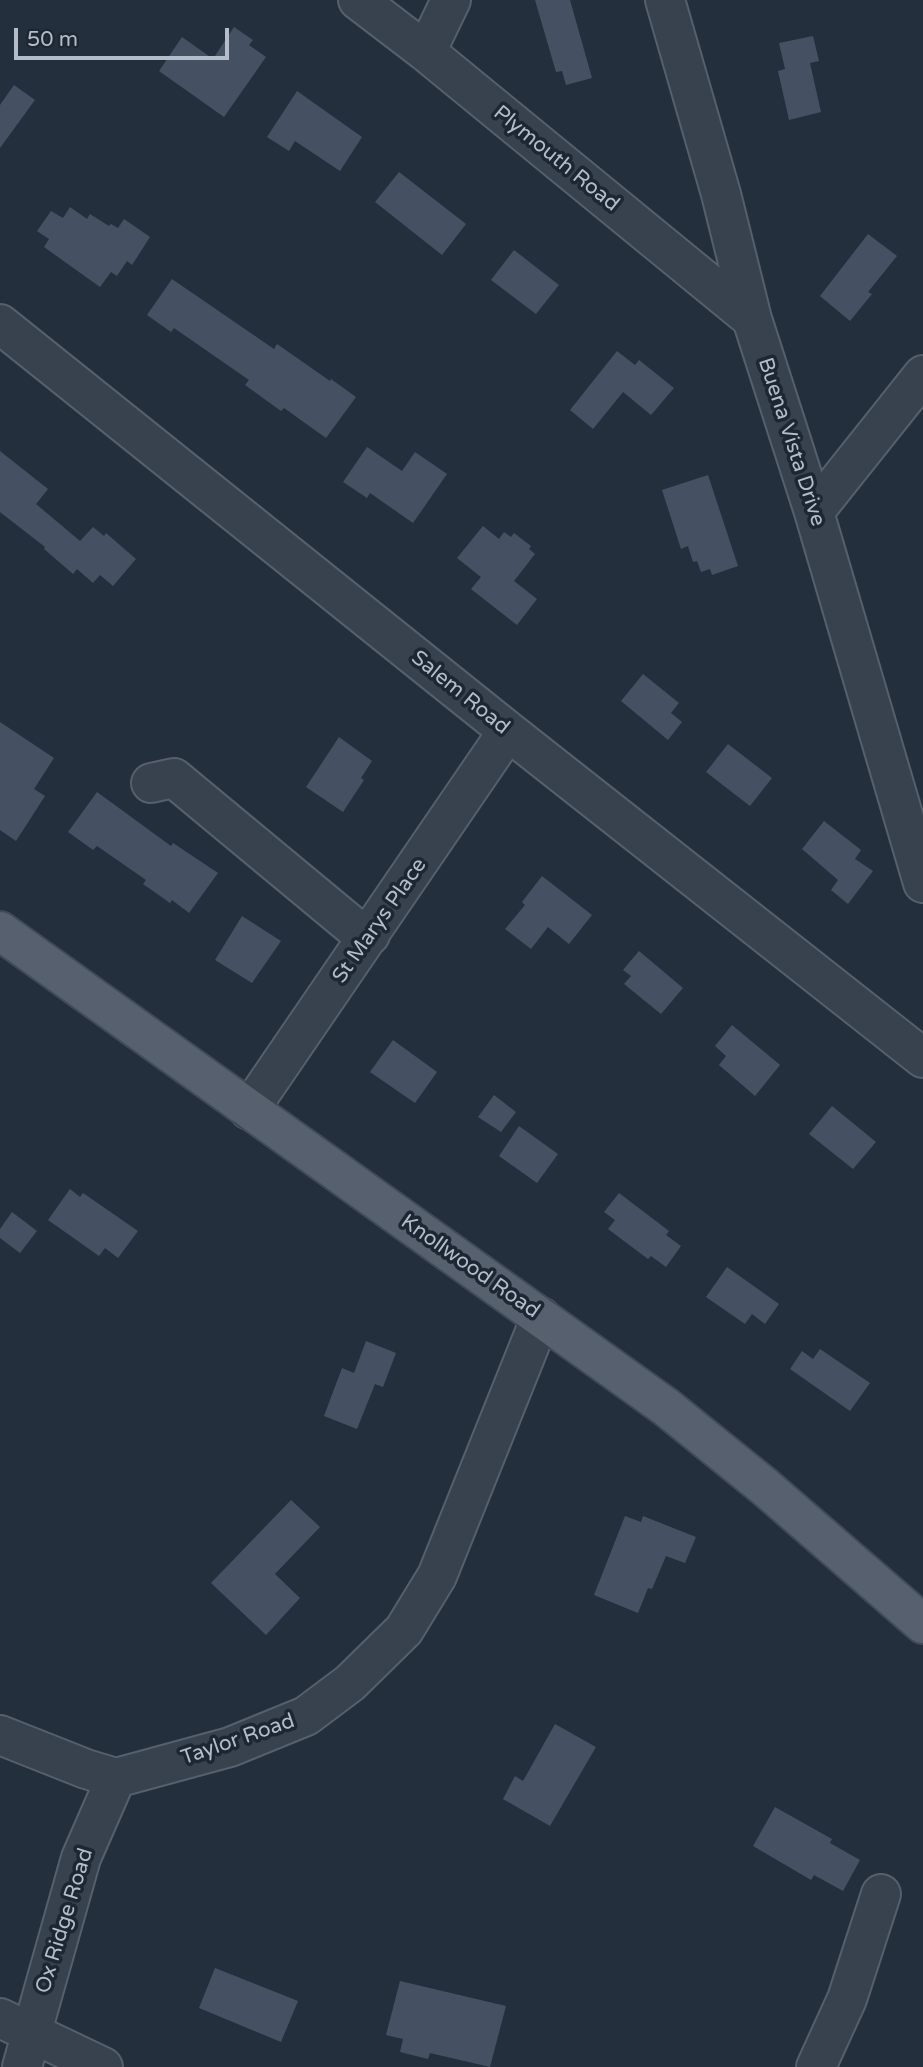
<!DOCTYPE html>
<style>
body{margin:0}
#map{position:relative;width:923px;height:2067px;overflow:hidden;background:#242f3e;font-family:"Varela Round",sans-serif}
canvas{display:block}
.scale{position:absolute;left:14px;top:28px;width:215px;height:32px;box-sizing:border-box;border:4px solid #b4bcc9;border-top:0;padding-left:9px;font-size:21px;line-height:24px;white-space:nowrap;color:#b4bcc9;-webkit-text-stroke:5px #1d2633;paint-order:stroke}
</style>
<div id="map">
<canvas width="923" height="2067"></canvas>
<div class="scale">50 m</div>
</div>
<script>
const context = document.querySelector('canvas').getContext('2d');
context.lineJoin = 'round';
function fillPath(path, color) {
  context.fillStyle = color;
  context.fill(path, 'evenodd');
}
function shape(rows) {
  const path = new Path2D();
  for (const r of rows) {
    path.moveTo(r[0], r[1]);
    for (let i = 2; i < r.length; i += 2) path.lineTo(r[i], r[i + 1]);
  }
  return path;
}
function strokePath(path, color, width, dash) {
  context.strokeStyle = color;
  context.lineWidth = width;
  context.lineCap = dash ? 'butt' : 'round';
  context.setLineDash(dash || []);
  context.stroke(path);
}
function drawText(font, color, halo, rows, align = 'center') {
  context.font = font + ' "Varela Round",sans-serif';
  context.lineWidth = 7;
  context.setLineDash([]);
  context.textBaseline = 'middle';
  context.strokeStyle = halo;
  context.fillStyle = color;
  for (const [text, x, y, turn = 0] of rows) {
    context.save();
    context.translate(x, y);
    context.rotate((+turn || 0) * Math.PI / 180);
    context.textAlign = isNaN(turn) ? turn : align;
    if (halo) context.strokeText(text, 0, 0);
    context.fillText(text, 0, 0);
    context.restore();
  }
}
const building = shape([
 [535,0,570,0,592,78,566,85,562,71,556,72],
 [234,27,253,40,249,45,266,57,224,117,159,71,182,37,213,59],
 [813,36,819,61,810,63,821,112,789,120,778,71,785,69,779,43],
 [14,85,35,100,0,148,0,105],
 [297,91,362,137,340,171,295,141,289,151,267,137],
 [399,172,466,224,442,255,375,202],
 [70,207,87,219,90,214,109,226,111,224,118,228,124,219,150,237,132,265,127,261,117,276,111,272,100,287,44,247,49,239,37,231,51,211,63,218],
 [868,234,897,256,868,292,872,294,850,321,820,296],
 [514,250,559,285,536,314,491,280],
 [172,279,274,349,277,344,330,381,331,379,356,397,326,438,284,408,281,411,245,385,249,380,174,328,171,332,147,315],
 [617,351,635,365,639,360,674,388,651,415,623,392,593,429,570,410],
 [367,447,402,471,415,452,447,474,413,523,370,493,367,498,343,482],
 [0,451,48,489,36,504,80,541,93,527,104,536,106,533,136,559,113,586,100,575,93,583,77,569,73,574,44,549,45,547,0,512],
 [708,475,738,566,712,575,710,569,701,572,697,561,693,562,688,546,681,549,662,490],
 [483,526,499,539,504,532,511,537,514,533,531,546,529,549,535,554,514,581,537,599,517,625,471,589,481,577,457,558],
 [643,674,679,703,671,713,682,722,668,740,621,701],
 [0,722,54,758,34,789,45,796,16,841,0,830],
 [339,737,372,761,361,778,364,780,343,812,306,787],
 [728,744,772,778,750,806,706,772],
 [97,792,171,846,173,843,218,873,189,913,172,900,170,903,143,884,146,880,97,846,93,850,68,832],
 [824,821,861,850,855,859,873,871,848,904,831,890,838,880,802,849],
 [542,876,592,915,569,944,548,927,531,949,505,929,525,905,522,902],
 [242,916,281,941,252,983,215,960],
 [639,951,683,988,661,1014,624,984,631,976,623,970],
 [732,1025,780,1065,755,1096,719,1065,726,1056,715,1046],
 [393,1040,437,1072,415,1103,370,1072],
 [494,1095,516,1112,501,1132,478,1117],
 [832,1106,876,1142,853,1169,809,1134],
 [519,1126,558,1154,537,1183,499,1156],
 [70,1189,80,1197,83,1193,138,1231,118,1258,105,1248,99,1256,48,1220],
 [619,1193,669,1231,666,1235,681,1246,666,1267,651,1256,648,1259,608,1229,615,1220,604,1212],
 [12,1212,37,1231,20,1253,0,1238,0,1229],
 [727,1267,779,1304,765,1324,752,1314,745,1324,706,1297],
 [366,1341,396,1353,383,1387,375,1384,357,1429,324,1416,342,1368,354,1373],
 [820,1349,870,1383,850,1411,790,1369,802,1351,813,1359],
 [291,1500,320,1527,275,1574,300,1598,266,1635,211,1583],
 [625,1516,641,1522,643,1516,696,1537,685,1563,666,1556,652,1589,648,1588,638,1613,594,1595],
 [555,1724,596,1747,550,1826,503,1799,515,1776,523,1781],
 [775,1807,832,1839,830,1843,860,1860,843,1891,814,1875,811,1880,753,1846],
 [215,1968,298,2001,281,2042,199,2008],
 [400,1981,506,2006,490,2067,430,2053,428,2059,400,2052,403,2039,386,2035]
]);
const minor = shape([
 [358,0,426,52,752,319],
 [665,0,721,194,752,319,814,512,923,883],
 [426,52,451,0],
 [0,324,508,731,923,1058],
 [814,512,923,375],
 [151,783,174,778,351,925,370,935],
 [249,1110,508,731],
 [0,1735,86,1769,116,1778,230,1747,306,1716,350,1683,404,1630,437,1576,541,1317],
 [0,2018,103,2067],
 [22,2067,81,1858,116,1778],
 [816,2067,847,1999,881,1894]
]);
const major = shape([
 [0,931,666,1407,765,1487,923,1624]
]);
const streetNames = [
 ["Plymouth Road",556,159,39],
 ["Buena Vista Drive",791,442,72],
 ["Salem Road",460,693,39],
 ["St Marys Place",380,921,-55],
 ["Knollwood Road",470,1267,35],
 ["Taylor Road",238,1740,-19],
 ["Ox Ridge Road",65,1921,-73]
];
fillPath(building, '#455162');
strokePath(minor, '#565f6c', 42);
strokePath(major, '#414a57', 42);
strokePath(minor, '#38414e', 38);
strokePath(major, '#56606e', 38);
drawText('21px', '#b4bcc9', '#1d2633', streetNames);
</script>
